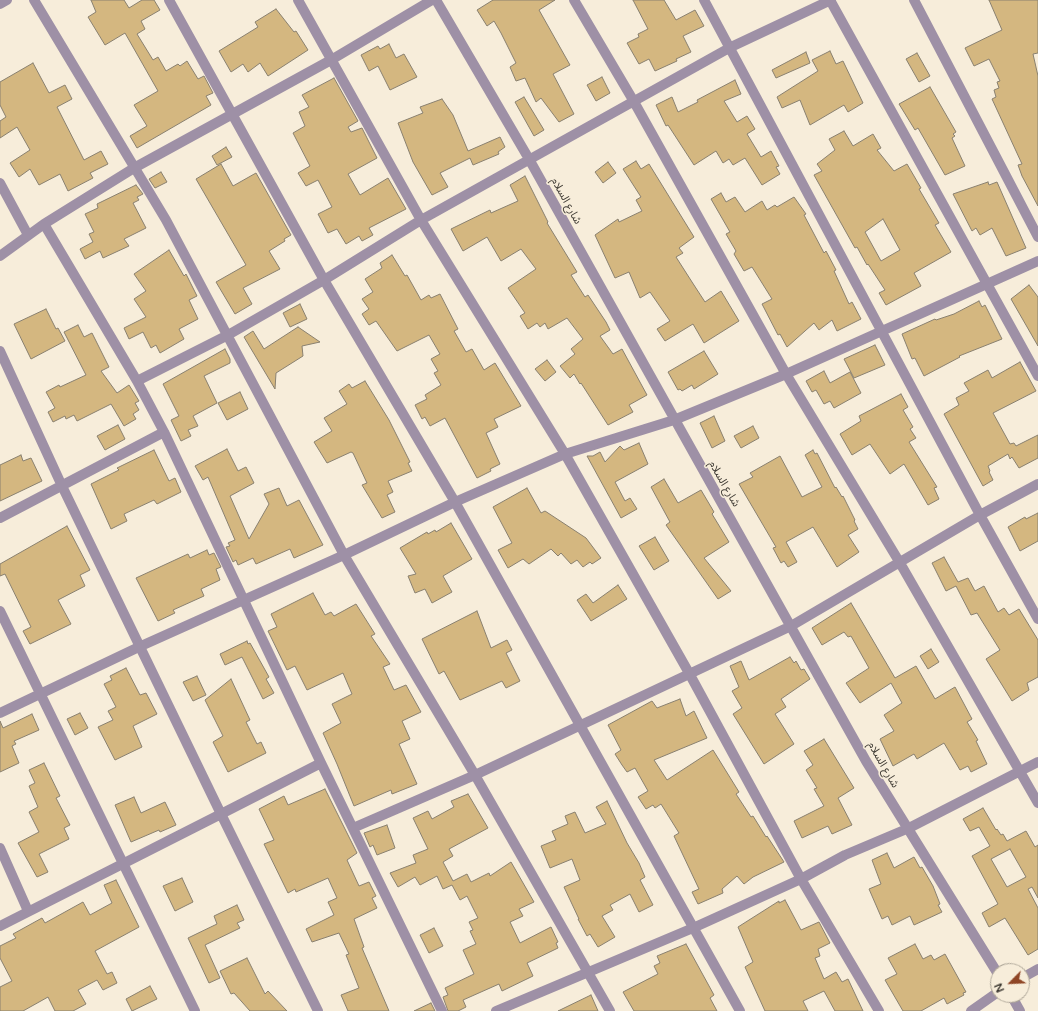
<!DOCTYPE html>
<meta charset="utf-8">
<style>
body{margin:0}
#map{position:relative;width:1038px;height:1011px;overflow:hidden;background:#f7edda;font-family:"Varela Round",sans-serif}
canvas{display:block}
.north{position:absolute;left:990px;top:963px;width:40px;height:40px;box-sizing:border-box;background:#f7edda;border:1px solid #ada597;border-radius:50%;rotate:246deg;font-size:11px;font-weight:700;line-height:16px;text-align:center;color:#3d3932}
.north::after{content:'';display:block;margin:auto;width:14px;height:18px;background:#8f4626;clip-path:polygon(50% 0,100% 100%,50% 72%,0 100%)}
</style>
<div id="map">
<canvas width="1038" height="1011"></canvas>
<div class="north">N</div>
</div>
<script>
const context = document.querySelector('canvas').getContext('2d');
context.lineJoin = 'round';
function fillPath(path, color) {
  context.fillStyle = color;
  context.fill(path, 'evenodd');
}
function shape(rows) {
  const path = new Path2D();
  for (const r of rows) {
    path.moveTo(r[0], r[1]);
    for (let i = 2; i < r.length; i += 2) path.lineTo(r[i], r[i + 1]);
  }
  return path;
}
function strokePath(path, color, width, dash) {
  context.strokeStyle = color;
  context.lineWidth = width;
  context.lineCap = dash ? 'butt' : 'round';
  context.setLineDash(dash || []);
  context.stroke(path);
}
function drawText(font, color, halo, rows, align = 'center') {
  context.font = font + ' "Varela Round","Noto Sans Arabic",sans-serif';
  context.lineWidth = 3;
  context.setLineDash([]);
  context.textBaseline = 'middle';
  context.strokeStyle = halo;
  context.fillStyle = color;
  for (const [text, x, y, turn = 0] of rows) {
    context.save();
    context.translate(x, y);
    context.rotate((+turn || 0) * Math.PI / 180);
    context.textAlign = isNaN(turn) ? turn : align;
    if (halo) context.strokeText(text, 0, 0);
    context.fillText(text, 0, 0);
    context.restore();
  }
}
const building = shape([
 [91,0,124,0,129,8,142,0,154,0,160,10,141,21,145,29,137,34,153,60,158,57,166,71,178,64,180,66,187,61,198,79,204,76,213,93,206,96,211,105,137,148,130,136,147,126,134,105,158,91,125,33,105,45,88,17,96,12,91,0],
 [493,0,555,0,539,10,570,65,553,74,574,114,559,122,541,98,536,102,525,78,516,81,510,67,516,63,501,33,494,21,487,26,477,10,493,0],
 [633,0,664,0,676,20,695,10,704,26,683,36,691,52,676,59,677,61,655,71,649,59,639,64,627,43,639,37,638,34,648,29,633,0],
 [989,0,1038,0,1038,53,1033,54,1038,76,1038,206,1022,176,1018,165,1022,164,992,99,996,97,994,90,999,88,997,82,1000,81,989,59,974,66,965,48,1002,30,989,0],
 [276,9,294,32,296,31,308,50,268,76,260,63,248,72,243,64,231,72,219,51,258,27,255,22,276,9],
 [389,44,396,58,404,54,417,77,390,90,378,66,369,71,361,55,378,46,380,49,389,44],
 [830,51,836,64,843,61,863,103,848,112,844,105,810,125,800,100,782,108,777,97,818,71,812,60,830,51],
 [806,52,810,63,776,78,772,70,806,52],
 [917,53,930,76,919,82,906,59,917,53],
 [33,63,49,93,65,85,72,99,57,107,84,160,101,151,108,164,90,173,93,178,68,191,60,174,39,185,30,169,19,177,10,163,30,150,17,127,0,138,0,121,6,117,0,105,0,82,33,63],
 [602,77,610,93,596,101,587,85,602,77],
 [334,78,358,121,348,127,351,132,362,128,377,158,348,174,360,195,388,178,406,209,369,228,373,235,362,241,359,236,346,244,337,229,328,233,318,214,332,207,318,180,306,186,298,173,310,166,293,133,305,126,299,112,309,107,302,95,334,78],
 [735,80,741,94,724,101,737,122,747,116,755,129,747,134,761,157,771,151,779,166,776,167,780,174,762,185,745,158,733,165,729,159,723,163,716,151,694,165,668,125,666,126,656,105,672,97,678,112,698,102,697,100,735,80],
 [930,87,956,132,953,134,955,136,952,138,965,166,945,175,918,128,915,130,899,104,930,87],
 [524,97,544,130,534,136,515,102,524,97],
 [442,99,453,115,468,151,500,137,505,147,498,152,499,154,473,165,470,158,440,173,448,187,432,195,413,162,398,123,423,113,420,107,442,99],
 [844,131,853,146,873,134,881,148,877,150,894,171,907,164,921,188,919,189,939,223,935,225,951,252,914,273,921,286,886,305,879,293,885,290,868,264,867,265,857,247,855,248,814,175,822,171,817,164,835,150,829,139,844,131],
 [883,219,900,250,881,261,865,232,883,219],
 [226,147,232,157,217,165,212,156,226,147],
 [636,161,641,169,649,164,694,237,679,248,683,253,676,257,692,282,705,302,721,291,739,321,704,343,693,324,665,341,657,329,670,321,650,292,640,298,629,272,615,278,595,235,618,219,619,222,642,211,636,200,641,197,623,169,636,161],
 [608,162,616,173,603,183,595,172,608,162],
 [221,164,233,186,256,173,291,235,284,239,285,241,269,251,280,269,243,288,252,304,235,314,216,282,246,265,196,179,221,164],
 [161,172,167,182,155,188,149,179,161,172],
 [525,176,548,222,547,223,577,272,571,275,585,297,588,295,606,322,610,330,600,336,613,354,622,349,647,395,629,405,633,412,608,425,581,383,580,384,574,374,570,378,560,366,575,354,571,349,583,339,567,318,548,329,545,323,540,327,537,323,528,329,520,316,525,313,508,288,536,269,521,249,501,261,487,237,463,251,451,229,490,210,491,213,518,201,510,185,525,176],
 [988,182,989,185,997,182,1026,248,1006,256,992,228,980,235,976,228,972,231,953,194,988,182],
 [136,185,143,194,137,197,139,200,133,203,146,228,124,239,129,246,103,258,100,251,85,259,80,249,93,242,89,234,94,232,85,214,98,208,97,204,136,185],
 [721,193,726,202,735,197,745,212,762,201,767,210,775,205,777,207,794,197,806,214,804,215,824,253,826,251,836,270,834,271,849,304,852,302,861,319,837,331,832,320,819,330,814,323,787,347,780,334,778,335,762,304,772,299,752,267,744,271,734,254,736,251,726,234,730,232,711,199,721,193],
 [169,250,184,276,186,274,197,296,189,300,198,319,179,329,184,339,160,353,156,345,151,348,143,332,129,339,124,328,146,317,134,299,146,291,134,274,169,250],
 [392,255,405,276,407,275,421,300,429,295,431,298,440,294,458,329,454,331,466,352,472,349,484,370,495,363,521,406,494,419,498,427,486,433,500,464,490,469,491,471,477,478,445,418,430,426,425,417,422,419,415,405,427,399,425,395,441,385,434,373,438,371,431,359,440,354,429,335,397,351,376,321,369,325,362,314,369,309,362,299,373,292,365,279,382,268,380,263,392,255],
 [1029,285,1038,297,1038,346,1011,299,1029,285],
 [979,301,982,307,985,305,1002,339,959,356,960,357,924,376,915,358,912,359,902,334,935,319,936,320,954,314,979,301],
 [300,304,307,319,290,327,283,313,300,304],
 [46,309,56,329,58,328,65,341,31,359,14,324,46,309],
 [78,325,84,337,92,333,109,367,101,371,117,393,129,385,139,401,135,403,139,410,133,414,136,419,124,426,111,404,77,421,74,415,66,419,65,416,53,422,48,412,55,408,46,392,59,385,60,387,86,375,64,332,78,325],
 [298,327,320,342,302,346,303,356,276,373,275,389,244,337,253,331,264,349,298,327],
 [875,345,885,365,854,378,844,359,875,345],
 [225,349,230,359,230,363,204,376,217,403,193,416,198,426,188,430,191,436,181,441,171,420,179,416,163,384,225,349],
 [704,351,718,374,694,389,692,385,682,391,680,389,678,390,668,372,704,351],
 [547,360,556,372,545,381,535,369,547,360],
 [1020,362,1036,391,993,413,1010,444,1014,443,1016,446,1038,435,1038,458,1019,468,1012,457,1010,459,1008,454,988,466,990,471,989,472,993,480,983,486,944,414,959,405,956,398,969,391,964,383,988,370,992,378,1020,362],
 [824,371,830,383,850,372,861,393,834,408,830,401,824,404,816,390,812,392,806,381,824,371],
 [365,381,389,420,410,462,408,463,412,471,388,481,393,492,387,495,395,512,382,518,362,485,367,483,353,453,351,452,327,463,314,442,332,431,324,418,347,404,339,391,349,384,352,388,365,381],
 [240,392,248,409,227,420,218,403,240,392],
 [901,394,908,407,903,410,913,427,910,429,916,438,909,442,937,487,934,488,939,499,928,505,904,464,890,474,870,444,852,455,840,434,861,421,859,416,901,394],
 [714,416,725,441,712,448,700,423,714,416],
 [118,425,125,439,105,450,97,436,118,425],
 [753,426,759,438,741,448,734,436,753,426],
 [639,443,648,464,615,482,625,501,630,498,637,509,621,518,587,456,593,456,600,452,605,462,620,446,624,450,639,443],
 [227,449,238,471,246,467,254,483,230,496,249,539,269,504,264,494,279,488,287,506,299,500,323,545,294,558,290,549,256,564,253,558,238,565,236,560,233,562,226,547,230,546,228,543,235,540,208,477,203,480,195,466,227,449],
 [154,450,169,481,175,478,181,492,157,504,154,500,124,514,127,521,111,529,91,484,119,470,117,468,154,450],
 [813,450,815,454,817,453,835,488,836,487,842,497,843,496,855,520,854,521,858,529,848,535,859,552,837,567,813,527,786,542,797,562,788,567,784,561,781,563,773,548,776,547,739,484,753,477,750,473,780,456,802,497,822,487,805,455,813,450],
 [21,455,23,461,31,458,42,481,0,501,0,465,21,455],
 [664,479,678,503,701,490,714,512,712,514,729,542,704,558,731,591,718,599,666,525,670,522,651,487,664,479],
 [527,488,541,513,545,511,586,538,601,558,592,564,590,562,583,567,577,560,571,564,561,553,558,556,551,549,529,564,523,559,508,568,498,550,512,543,493,507,527,488],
 [1038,513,1038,541,1020,551,1008,527,1025,517,1026,519,1038,513],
 [451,523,472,559,443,576,452,592,432,603,425,589,415,593,408,576,416,574,400,548,427,532,428,534,435,530,436,532,451,523],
 [67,526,90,570,80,575,85,586,58,600,71,624,30,644,23,631,31,627,5,574,0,576,0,564,67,526],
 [655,537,669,561,654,570,639,546,655,537],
 [207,550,209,555,214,553,221,567,216,569,220,580,201,589,204,596,173,610,175,613,158,621,136,578,188,554,190,558,207,550],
 [944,557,958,582,968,578,975,591,984,586,998,612,1004,608,1009,615,1019,609,1038,640,1038,677,1027,683,1029,690,1012,701,986,659,1000,650,977,613,971,615,956,586,946,591,932,563,944,557],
 [618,585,627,599,591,621,577,600,586,594,593,603,618,585],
 [313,593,325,615,331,612,334,616,356,604,375,634,371,636,390,664,383,667,394,690,406,685,421,712,402,721,410,739,399,744,417,784,392,794,391,790,354,806,337,764,323,733,341,723,332,704,352,694,343,673,307,690,295,666,287,670,268,631,277,627,271,614,313,593],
 [851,603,895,678,916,666,935,699,955,687,972,719,967,722,978,740,976,741,987,764,971,772,968,766,960,770,944,743,917,759,914,754,893,766,880,739,894,731,884,715,902,703,891,683,860,703,846,683,869,668,851,636,848,637,844,632,822,645,812,628,851,603],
 [477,611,491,648,507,640,512,650,506,653,520,681,506,688,502,681,460,700,444,671,439,674,422,639,477,611],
 [247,641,248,644,250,643,269,677,266,679,274,693,263,699,242,657,225,665,220,654,247,641],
 [931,649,939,662,928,669,920,656,931,649],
 [790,657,794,663,796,661,801,670,804,669,810,679,781,699,786,707,775,714,794,744,764,764,733,714,742,708,732,691,739,687,730,666,741,661,749,680,790,657],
 [126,668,140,695,146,693,157,714,133,726,142,747,115,760,98,727,113,720,108,711,116,707,104,684,112,680,110,676,126,668],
 [197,676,206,695,193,701,183,682,197,676],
 [231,679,250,720,246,722,257,744,261,742,266,753,228,772,213,742,223,736,205,700,231,679],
 [680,699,686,716,694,711,707,738,654,760,667,780,713,750,739,792,736,794,751,817,753,816,766,837,767,836,784,862,753,877,744,884,737,876,722,889,723,893,698,904,692,892,699,889,674,836,679,833,661,804,655,808,653,805,646,809,638,797,648,791,635,768,627,772,622,765,615,754,621,750,608,725,652,701,657,708,680,699],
 [80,713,88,728,75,735,67,719,80,713],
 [32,714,39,730,14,741,16,744,12,746,19,763,0,772,0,721,3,728,32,714],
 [824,739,854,788,838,798,852,825,832,834,828,826,802,838,794,821,824,806,814,789,817,788,806,770,813,765,804,751,824,739],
 [44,763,60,796,56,798,70,825,64,828,69,839,39,854,48,872,37,877,18,843,39,832,29,812,38,807,29,786,35,783,29,770,44,763],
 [325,789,357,853,347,860,359,886,369,882,376,896,372,898,377,908,354,919,364,947,362,948,389,1011,348,1011,341,995,359,988,346,955,349,954,339,933,312,942,306,929,334,915,328,902,337,898,328,878,296,892,295,889,288,893,264,844,274,840,259,809,284,796,288,805,325,789],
 [468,794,488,828,449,849,453,856,443,862,453,881,467,874,471,882,489,873,490,876,511,862,534,902,519,909,523,916,510,922,520,943,551,927,558,942,556,943,558,948,527,963,533,976,502,991,499,984,463,1000,466,1007,458,1011,448,1011,443,997,448,995,445,988,474,974,463,950,476,944,470,931,473,930,469,922,478,918,467,896,460,900,452,885,443,889,437,876,420,885,415,877,398,887,390,873,416,863,413,855,428,849,413,818,428,811,432,819,454,807,451,801,468,794],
 [134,797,141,813,165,802,176,825,160,832,159,830,131,842,115,805,134,797],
 [607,801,627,843,639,863,645,877,640,880,653,905,639,912,630,894,610,905,613,910,602,916,615,937,598,947,590,934,587,936,578,919,579,919,564,887,580,880,572,859,550,868,541,846,556,840,552,831,568,824,565,816,575,812,585,833,606,824,596,807,607,801],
 [983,808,996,830,997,829,1001,835,1003,834,1007,841,1026,831,1035,847,1038,845,1038,898,1032,887,1028,889,1038,908,1038,949,1028,955,1005,918,989,927,982,913,998,904,972,856,990,846,979,827,970,831,963,819,983,808],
 [1010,849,1026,877,1007,887,991,859,1010,849],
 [387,825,395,848,377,855,373,845,370,847,364,833,387,825],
 [887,853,894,868,914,857,920,868,922,867,933,886,940,904,938,905,942,912,914,925,910,916,892,925,888,916,882,919,869,889,881,884,872,860,887,853],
 [182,878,193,902,175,911,163,886,182,878],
 [116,880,139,927,95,951,107,974,112,972,117,983,103,990,97,980,78,990,86,1004,73,1011,55,1011,48,997,23,1011,0,1011,0,987,12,981,0,958,0,946,16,938,13,934,42,918,45,923,83,902,90,915,112,903,104,885,116,880],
 [785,900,801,930,819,922,830,943,818,949,820,956,815,958,824,979,836,972,842,982,848,979,863,1011,835,1011,824,991,803,1001,808,1011,765,1011,745,967,753,962,738,927,779,901,779,903,785,900],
 [237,905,244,920,237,923,240,928,205,945,220,978,209,983,188,938,217,924,214,916,237,905],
 [434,928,443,946,429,953,420,935,434,928],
 [686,944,714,995,710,998,717,1011,634,1011,623,992,658,974,654,966,660,963,657,956,686,944],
 [915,944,923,959,931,955,934,960,945,954,966,992,963,993,964,995,947,1004,944,998,921,1011,903,1011,885,980,897,974,888,958,915,944],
 [247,958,265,994,268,991,287,1011,250,1011,234,993,231,994,220,971,247,958],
 [150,986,157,999,132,1011,126,999,150,986],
 [591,995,598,1011,558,1011,591,995],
 [431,1003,435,1011,414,1011,431,1003]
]);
const minor = shape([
 [34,0,166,220,344,555,475,775,610,1011],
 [169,0,324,280,455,502,740,1011],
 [298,0,421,220,565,454,689,673,801,879,879,1011],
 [436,0,529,159,866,761,998,974],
 [574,0,633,100,786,374,900,563,1038,803],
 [704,0,980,515,1038,619],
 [830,0,1038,376],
 [914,0,1038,237],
 [0,4,7,0],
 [0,183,28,235],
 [44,224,137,381,164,432,321,763,442,1011],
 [0,256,44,224,134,168,331,60,432,0],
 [0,351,62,486,221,814,0,926],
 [137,381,228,335,324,280,421,220,731,47,831,0],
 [0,518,164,432],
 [0,611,195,1011],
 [0,713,141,646,344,555,455,502,565,454,674,420,786,374,1038,261],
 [353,828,475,775,791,626,980,515,1038,484],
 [0,848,28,911],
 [1022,978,1038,969],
 [1011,995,1020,1011],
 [318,1011,221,814,321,763],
 [496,1011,693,928,801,879,845,855,909,828,1038,762],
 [971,1011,998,992]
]);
const streetNames = [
 ["شارع السلام",566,201,61],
 ["شارع السلام",724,484,60],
 ["شارع السلام",883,765,60]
];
fillPath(building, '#d4b780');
strokePath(building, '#89806f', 1);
strokePath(minor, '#9e90a6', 10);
drawText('11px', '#3d3932', '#f7edda', streetNames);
</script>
